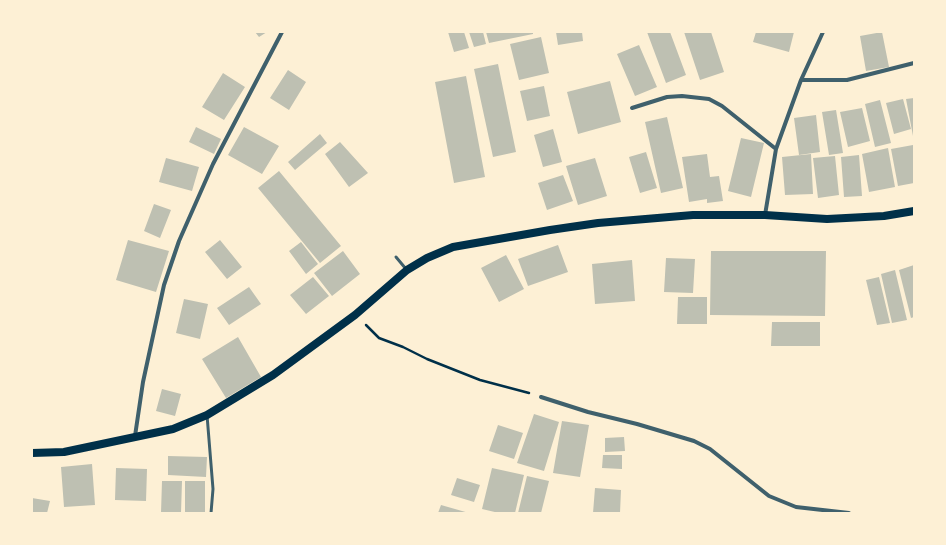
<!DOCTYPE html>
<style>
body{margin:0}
#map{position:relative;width:946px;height:545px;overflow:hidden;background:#fdf0d5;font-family:"Roboto Condensed",sans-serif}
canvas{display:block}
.frame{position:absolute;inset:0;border:33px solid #fdf0d5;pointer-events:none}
</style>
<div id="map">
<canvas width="946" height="545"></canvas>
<div class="frame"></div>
</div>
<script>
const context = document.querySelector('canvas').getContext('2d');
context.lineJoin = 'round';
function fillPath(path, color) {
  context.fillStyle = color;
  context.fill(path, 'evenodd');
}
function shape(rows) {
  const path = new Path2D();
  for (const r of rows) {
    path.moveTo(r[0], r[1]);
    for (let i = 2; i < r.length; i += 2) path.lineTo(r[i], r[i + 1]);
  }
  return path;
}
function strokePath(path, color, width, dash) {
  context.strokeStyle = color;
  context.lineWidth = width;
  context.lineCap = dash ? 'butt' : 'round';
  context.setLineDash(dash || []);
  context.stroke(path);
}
const building = shape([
 [255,32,267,32,259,37],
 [448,32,464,32,469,48,454,52],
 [469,32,483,32,486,44,474,47],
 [486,32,533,32,533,34,489,43],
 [556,32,582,32,583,41,558,45],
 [647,32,670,32,686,75,666,83],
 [684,32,711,32,724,72,700,80],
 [756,32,794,32,789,52,753,42],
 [882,32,889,67,866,71,860,36],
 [541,37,549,73,519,80,510,44],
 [639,45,657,87,635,96,617,54],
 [498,64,516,152,493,157,474,69],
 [288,70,306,82,289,110,270,98],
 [223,73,245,87,224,120,202,107],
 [466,76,485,177,454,183,435,82],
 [610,81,621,122,578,134,567,92],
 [544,86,550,116,527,121,520,91],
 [914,98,914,136,913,136,906,99],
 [903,99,911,129,894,134,886,103],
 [880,100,891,143,875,147,865,104],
 [862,108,870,141,848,147,840,112],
 [836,110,843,153,829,155,822,112],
 [816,115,820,152,799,155,794,118],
 [667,117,683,188,661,193,645,122],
 [196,127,221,139,214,154,189,142],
 [244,127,279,146,262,174,228,155],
 [553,129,562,162,543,167,534,135],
 [320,134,327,143,295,170,288,162],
 [741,138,764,143,751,197,728,191],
 [340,142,368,173,349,187,325,154],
 [913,145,914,183,898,186,891,149],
 [888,148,895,187,869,192,862,154],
 [646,152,657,188,640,193,629,157],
 [707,154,710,177,719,176,723,201,707,203,707,199,689,202,682,157],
 [811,154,813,194,785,195,782,157],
 [859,155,862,196,844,197,841,157],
 [835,156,839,195,818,198,813,158],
 [166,158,199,167,192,191,159,182],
 [595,158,607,196,578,205,566,166],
 [279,171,341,246,320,263,258,188],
 [563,175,573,201,547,210,538,183],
 [154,204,171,210,160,238,144,231],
 [128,240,169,251,156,292,116,280],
 [220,240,242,267,227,279,205,252],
 [301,242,318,264,306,274,289,251],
 [558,245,568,272,528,286,518,259],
 [343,251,360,274,332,296,314,273],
 [711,251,826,251,825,316,710,315],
 [506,255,524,289,499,302,481,268],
 [666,258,695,259,693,293,664,292],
 [632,260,635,301,595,304,592,264],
 [914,265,914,317,911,318,899,270],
 [895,270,907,320,892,323,881,274],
 [313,277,329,296,306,314,290,295],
 [879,277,890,323,877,325,866,280],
 [249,287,261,304,229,325,217,308],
 [678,297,707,297,707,324,677,324],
 [184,299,208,304,200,339,176,333],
 [772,322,820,322,820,346,771,346],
 [238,337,261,377,226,398,202,359],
 [162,389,181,394,175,416,156,411],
 [534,414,559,422,544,471,517,463],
 [562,421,589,425,580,477,553,473],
 [498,425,523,433,514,459,489,451],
 [624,437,625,451,605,452,605,438],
 [603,455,622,455,622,469,602,468],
 [168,456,207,457,206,477,168,475],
 [92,464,95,505,64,507,61,467],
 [116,468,147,469,146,501,115,500],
 [492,468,524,475,515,513,499,513,482,509],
 [527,476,549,481,541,513,518,513],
 [457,478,480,485,474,502,451,495],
 [162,481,182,481,181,513,161,513],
 [185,481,205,481,205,513,185,513],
 [595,488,621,490,620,513,593,513],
 [32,498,50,501,47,513,32,513],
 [441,505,469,513,438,513]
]);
const path = shape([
 [366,325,379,338,403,347,427,359,480,380,529,393]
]);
const service = shape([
 [396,257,406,269],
 [207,415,213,489,211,513]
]);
const minor = shape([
 [801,80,847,80,914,63],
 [632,108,667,97,682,96,709,99,722,106,776,149],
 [765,215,776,149,801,80,823,32],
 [541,397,588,412,637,424,694,441,710,449,769,496,796,507,849,513],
 [135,436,143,382,164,285,179,241,213,164,282,32]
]);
const secondary = shape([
 [32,453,64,452,173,429,207,415,273,375,355,315,407,270,427,258,453,247,550,230,598,223,693,215,765,215,827,219,884,216,914,211]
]);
fillPath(building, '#bec0b2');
strokePath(path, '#003049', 2.5);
strokePath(service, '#3f606c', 3);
strokePath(minor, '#3f606c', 4);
strokePath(secondary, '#003049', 8);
</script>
